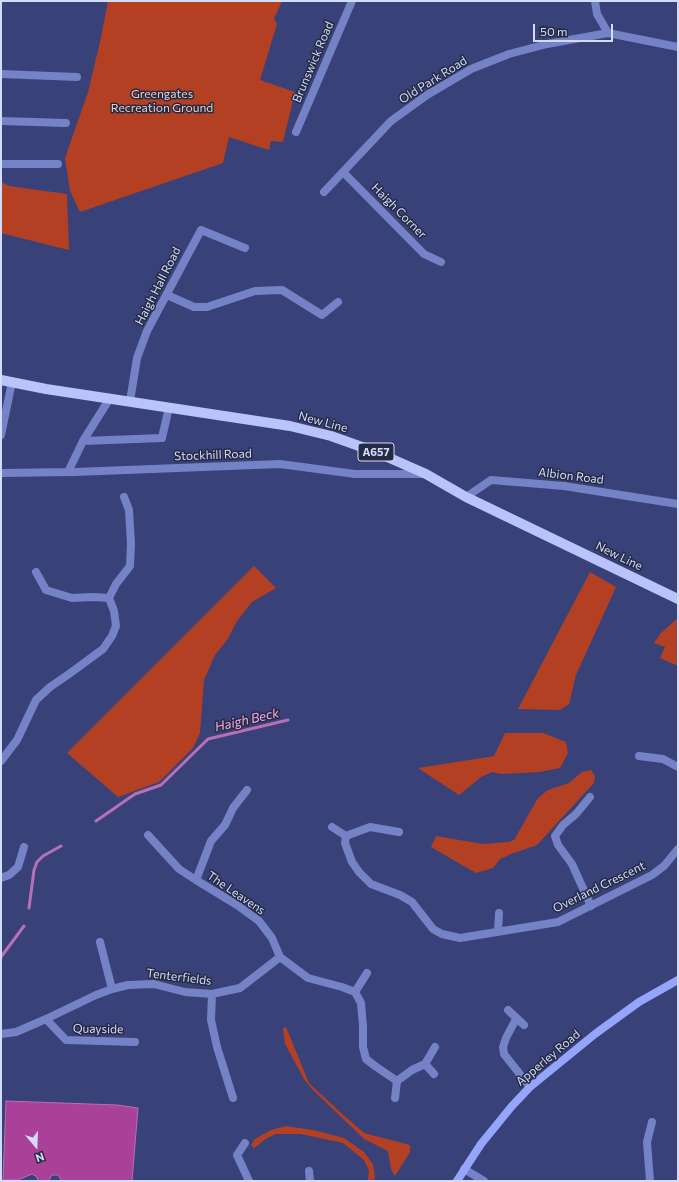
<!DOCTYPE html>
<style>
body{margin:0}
#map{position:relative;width:679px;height:1182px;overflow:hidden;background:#384178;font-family:Commissioner,sans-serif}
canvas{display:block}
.frame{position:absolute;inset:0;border:2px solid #d4dcfd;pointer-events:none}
.north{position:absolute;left:16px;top:1126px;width:40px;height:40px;-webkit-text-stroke:3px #262b44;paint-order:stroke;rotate:161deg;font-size:11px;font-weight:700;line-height:16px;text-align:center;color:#d4dcfd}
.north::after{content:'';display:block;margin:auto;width:14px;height:18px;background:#d4dcfd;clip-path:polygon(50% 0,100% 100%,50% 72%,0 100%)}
.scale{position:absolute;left:533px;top:24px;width:80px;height:18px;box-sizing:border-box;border:2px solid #d4dcfd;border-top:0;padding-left:5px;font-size:12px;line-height:14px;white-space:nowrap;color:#d4dcfd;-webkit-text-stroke:3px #262b44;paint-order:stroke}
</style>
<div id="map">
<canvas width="679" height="1182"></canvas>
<div class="frame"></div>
<div class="north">N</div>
<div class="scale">50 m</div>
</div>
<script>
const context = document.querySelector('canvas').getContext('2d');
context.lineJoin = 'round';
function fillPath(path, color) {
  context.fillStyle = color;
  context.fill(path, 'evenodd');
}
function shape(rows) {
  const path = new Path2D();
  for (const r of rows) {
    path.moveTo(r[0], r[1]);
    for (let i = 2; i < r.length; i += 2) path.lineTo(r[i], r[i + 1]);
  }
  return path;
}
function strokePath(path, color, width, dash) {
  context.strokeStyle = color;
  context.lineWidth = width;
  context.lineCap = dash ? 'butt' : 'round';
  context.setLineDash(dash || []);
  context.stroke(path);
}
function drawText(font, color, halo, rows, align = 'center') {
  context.font = font + ' Commissioner,sans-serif';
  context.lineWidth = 3;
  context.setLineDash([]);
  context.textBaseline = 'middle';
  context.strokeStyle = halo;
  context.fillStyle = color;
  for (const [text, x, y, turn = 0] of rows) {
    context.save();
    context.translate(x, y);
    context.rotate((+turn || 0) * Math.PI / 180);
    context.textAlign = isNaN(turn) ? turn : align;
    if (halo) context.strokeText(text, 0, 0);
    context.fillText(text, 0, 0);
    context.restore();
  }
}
const green = shape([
 [108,1,282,1,274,19,277,24,260,80,295,92,283,142,271,141,269,150,229,137,223,163,80,212,70,191,65,158,88,92,100,42],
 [1,182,9,186,67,194,69,250,1,233],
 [254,566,276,588,252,602,237,621,227,640,215,655,204,680,200,733,193,748,159,782,118,797,67,753],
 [590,572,616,587,576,675,569,704,560,710,518,709],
 [678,618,678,666,660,658,665,647,654,643,661,633],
 [505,733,543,733,566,742,568,753,560,768,540,772,502,774,492,772,481,777,459,795,418,768,494,756],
 [591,770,595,776,594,783,537,845,511,854,500,859,493,868,476,873,431,847,436,836,483,844,508,842,514,840,538,798,548,790,569,783,582,772],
 [286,1027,309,1083,340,1112,364,1133,410,1145,410,1152,395,1176,391,1169,388,1151,364,1139,312,1089,304,1079,285,1044,283,1028],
 [286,1126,313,1130,344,1138,364,1152,373,1164,375,1177,373,1181,368,1181,369,1170,364,1160,343,1143,301,1134,276,1134,267,1138,254,1148,251,1145,255,1139,271,1130]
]);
const water = shape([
 [6,1101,117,1105,138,1108,132,1181,66,1181,61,1180,58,1175,53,1175,51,1176,49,1181,38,1181,37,1177,32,1174,18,1180,3,1180,6,1101]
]);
const stream = shape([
 [96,821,135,794,161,785,208,739,288,720],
 [29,908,34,870,37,862,43,856,61,846],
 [1,957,24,926]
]);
const street = shape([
 [595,1,597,14,608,33],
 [1,74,77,77],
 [1,121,66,123],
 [296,132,352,1],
 [1,164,58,164],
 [343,172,424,254,441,262],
 [324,192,391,121,427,95,471,69,509,54,547,44,608,33,678,47],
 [167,295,194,307,207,307,255,291,282,290,322,315,338,302],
 [130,401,137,358,147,331,201,230,245,248],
 [1,435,12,382],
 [83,441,162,438,169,407],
 [68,472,83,441,110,398],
 [1,473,75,472,280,464,355,474,425,474],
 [466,497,491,480,564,486,678,504],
 [36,572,46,590,72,598,93,597,109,598],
 [639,756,663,759,678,767],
 [1,761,17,740,36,700,50,687,69,674,103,649,112,636,116,626,114,611,109,598,116,584,130,566,131,544,129,510,124,497],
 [590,797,576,814,563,825,555,836,558,845,572,864,591,906],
 [332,827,346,836],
 [399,832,370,827,346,836,345,843,352,862,359,872,371,884,400,895,412,902,433,929,442,934,460,938,558,922,652,875,664,866,678,849],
 [148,835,179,869,196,880,211,841,225,825,233,808,247,790],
 [1,878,9,875,18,867,24,847],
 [196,880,237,905,259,921,272,938,280,957,308,978,342,987,355,992,361,1003,363,1026,363,1047,366,1059,375,1066,397,1081,412,1070,425,1064,435,1047],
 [498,931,499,913],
 [100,942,112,989],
 [355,992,367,973],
 [212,994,211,1020,217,1047,233,1098],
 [508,1010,524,1025],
 [46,1019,66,1040,135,1042],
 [516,1019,506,1038,503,1047,504,1054,530,1087],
 [1,1034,16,1032,46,1019,96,995,112,989,128,985,154,984,185,992,212,994,240,988,280,957],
 [425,1064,434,1074],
 [395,1098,397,1081],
 [245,1143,237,1155,249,1181],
 [464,1169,484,1181],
 [309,1171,310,1181],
 [650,1181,647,1142,652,1122]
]);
const secondary = shape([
 [457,1181,481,1144,512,1106,530,1087,595,1034,639,1002,678,980]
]);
const primary = shape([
 [1,380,46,389,290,426,331,436,376,452,426,474,466,497,678,599]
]);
const shields = [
 [376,452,36]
];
const shieldNames = [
 ["A657",376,452]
];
const streetNames = [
 ["Brunswick Road",313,62,-67],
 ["Old Park Road",433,80,-32],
 ["Haigh Corner",399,211,45],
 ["Haigh Hall Road",158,286,-63],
 ["New Line",323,422,15],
 ["Stockhill Road",213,455,-2],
 ["Albion Road",571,476,7],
 ["New Line",619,556,26],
 ["Overland Crescent",599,887,-26],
 ["The Leavens",236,893,34],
 ["Tenterfields",179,977,7],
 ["Quayside",98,1029,1],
 ["Apperley Road",548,1058,-40]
];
const parkNames = [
 ["Greengates",162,94],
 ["Recreation Ground",162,108]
];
const waterNames = [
 ["Haigh Beck",247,720,-13]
];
fillPath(green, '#b44023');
fillPath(water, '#a94198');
strokePath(water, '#b670b6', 1);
strokePath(stream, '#b670b6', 3);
strokePath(street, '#7582c6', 8);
strokePath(secondary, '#95a5fb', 8);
strokePath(primary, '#b8c4fb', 10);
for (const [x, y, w] of shields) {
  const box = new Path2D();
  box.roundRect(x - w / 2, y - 9, w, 18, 3);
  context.fillStyle = '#262b44';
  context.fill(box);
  strokePath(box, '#d4dcfd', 1);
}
drawText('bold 11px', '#d4dcfd', null, shieldNames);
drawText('12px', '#d4dcfd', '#262b44', streetNames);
drawText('12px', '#edcbc3', '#262b44', parkNames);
drawText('italic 13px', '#f9abe8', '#262b44', waterNames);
</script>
